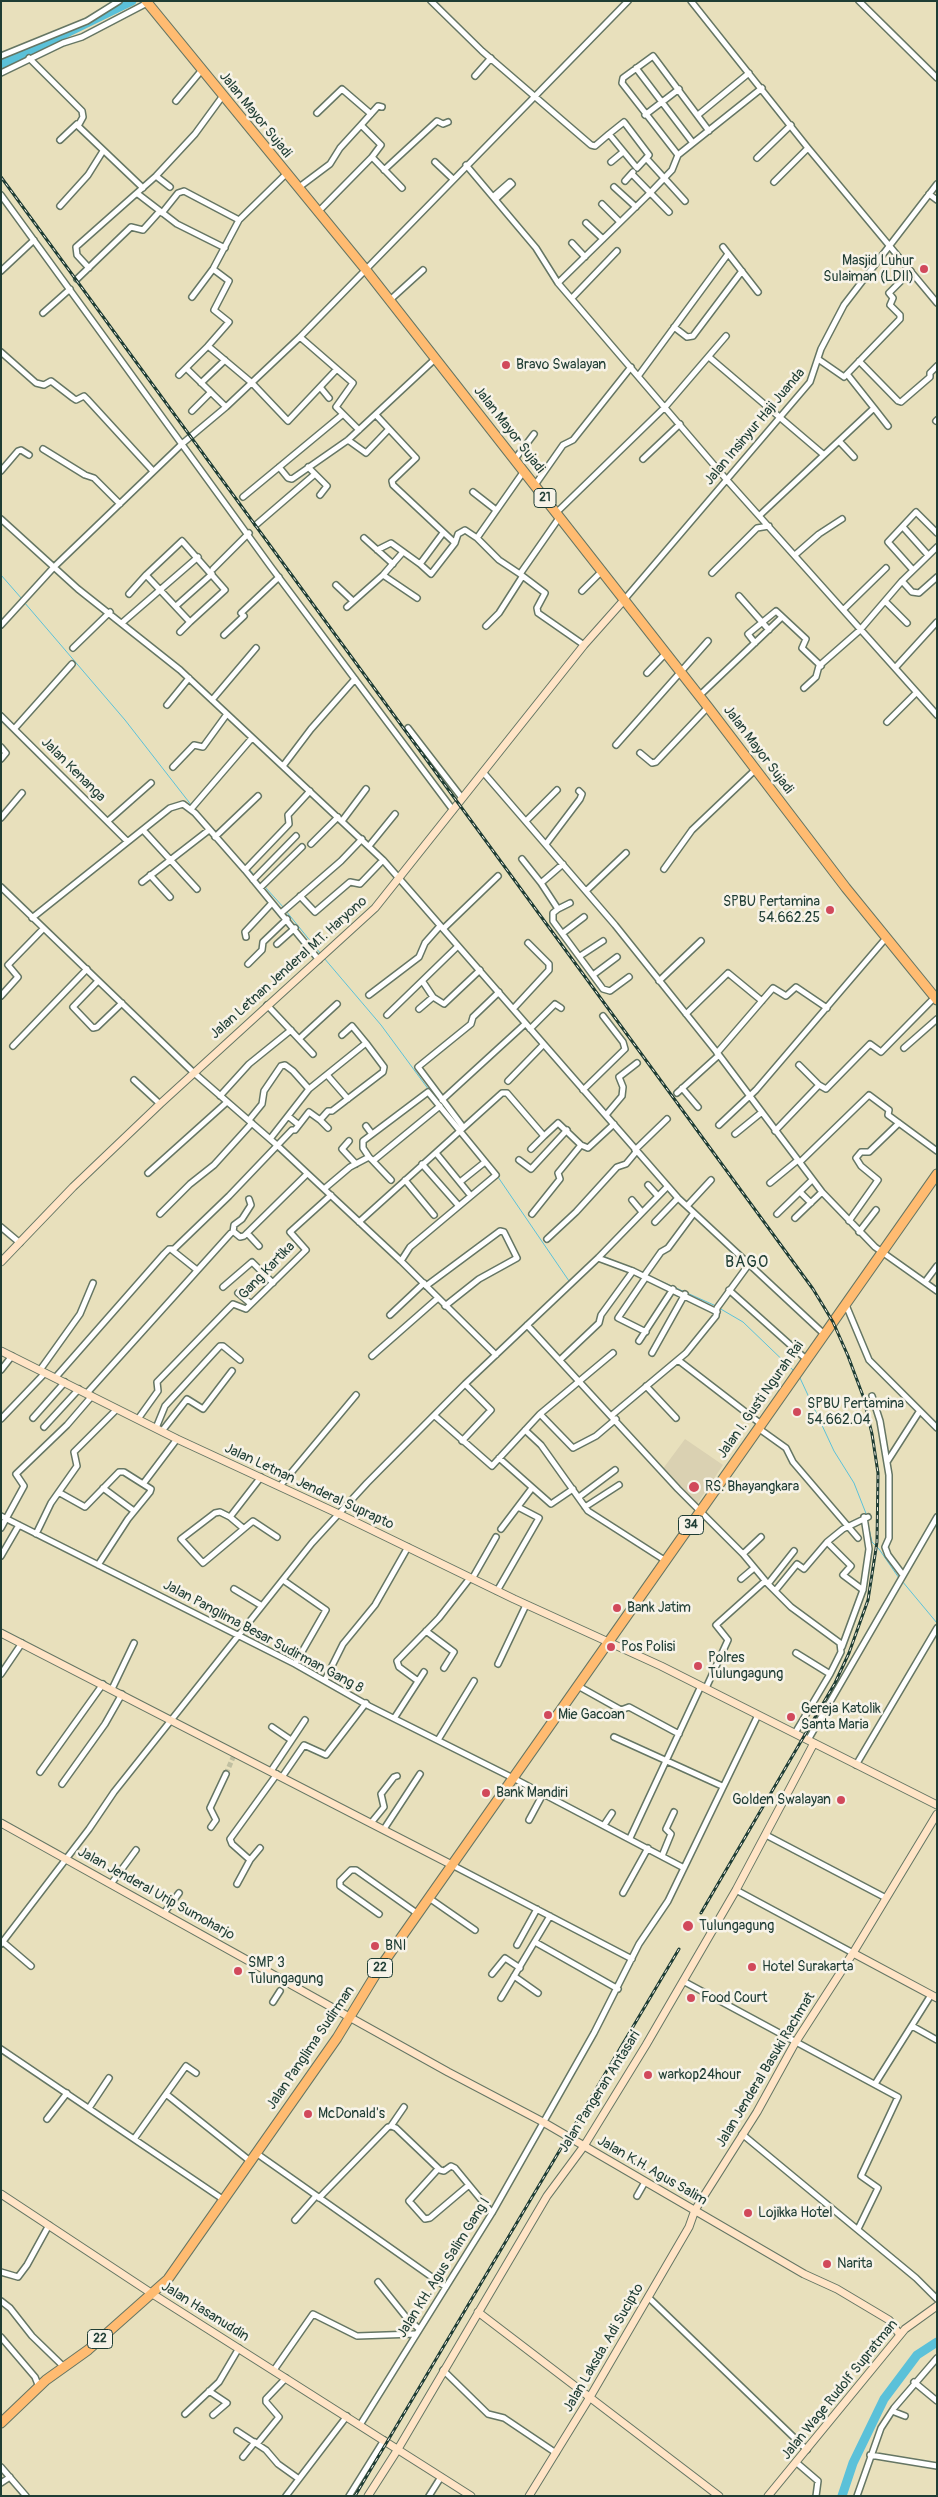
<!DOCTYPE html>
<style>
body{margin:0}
#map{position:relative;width:938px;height:2497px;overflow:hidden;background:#e8e0bc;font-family:Pangolin,sans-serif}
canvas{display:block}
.frame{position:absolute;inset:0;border:2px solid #1f3d34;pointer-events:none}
</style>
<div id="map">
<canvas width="938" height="2497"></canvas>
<div class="frame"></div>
</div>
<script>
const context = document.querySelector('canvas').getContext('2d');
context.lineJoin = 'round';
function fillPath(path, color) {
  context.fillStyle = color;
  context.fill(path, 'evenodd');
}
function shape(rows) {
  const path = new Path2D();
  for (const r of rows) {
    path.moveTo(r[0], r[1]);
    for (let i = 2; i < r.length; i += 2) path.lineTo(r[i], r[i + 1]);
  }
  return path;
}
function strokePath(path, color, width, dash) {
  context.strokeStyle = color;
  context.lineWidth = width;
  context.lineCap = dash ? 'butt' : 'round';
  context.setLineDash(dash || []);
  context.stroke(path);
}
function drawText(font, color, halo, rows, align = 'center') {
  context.font = font + ' Pangolin,sans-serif';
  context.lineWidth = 5;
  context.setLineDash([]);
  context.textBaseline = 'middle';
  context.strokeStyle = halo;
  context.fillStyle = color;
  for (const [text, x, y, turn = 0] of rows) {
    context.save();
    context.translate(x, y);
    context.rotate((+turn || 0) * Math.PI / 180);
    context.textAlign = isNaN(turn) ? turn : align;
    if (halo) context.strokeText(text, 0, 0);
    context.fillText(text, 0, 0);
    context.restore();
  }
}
const built = shape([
 [685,1439,723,1465,697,1504,662,1470]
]);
const stream = shape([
 [1,575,22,599],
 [24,602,125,720,192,806],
 [211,828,217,834],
 [219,837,245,865],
 [248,868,255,876],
 [265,887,284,908],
 [286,911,320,953],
 [324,958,381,1025,429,1090],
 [498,1177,569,1281],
 [603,1256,643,1273],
 [647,1275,716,1306],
 [719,1308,743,1322,794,1371],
 [800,1378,834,1451,854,1483,867,1516],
 [867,1520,872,1542,879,1549,899,1578],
 [902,1581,937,1623]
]);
const river = shape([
 [1,65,132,1],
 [842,2496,853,2463,884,2399,917,2355,937,2342]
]);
const streetTunnel = shape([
 [226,1774,234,1755]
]);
const street = shape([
 [431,1,482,51,591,145,595,146,609,134,624,122,649,155,637,168,609,134],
 [691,1,808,148,937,303],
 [859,1,937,78],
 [1,56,87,21,119,1],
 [29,58,82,111,83,117,78,126,143,188],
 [636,68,693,143],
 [1,73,63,43,82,37,149,2],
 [475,76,491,58],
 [176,101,201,71],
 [317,113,342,89,371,114],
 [645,115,679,89],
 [698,115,749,73],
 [361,125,378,106,382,107],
 [60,140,77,124],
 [678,155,622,83,623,78,653,56,709,131],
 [646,158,685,201],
 [757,158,791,125],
 [435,162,453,179],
 [611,162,623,152],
 [466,165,536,248,558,283,726,479,937,715],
 [384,170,437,121,443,124,448,122],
 [632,174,669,212],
 [156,176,170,187],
 [625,181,633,172],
 [774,182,808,148],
 [614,187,636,207],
 [298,188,330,164,340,148,361,125,381,145,372,157],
 [138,194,177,224,225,248],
 [929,194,937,200],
 [1,195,271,567,453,810],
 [494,196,510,182,512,184,496,199],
 [602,204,620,222],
 [60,206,88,175,103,151],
 [318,212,372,157,402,188],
 [162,213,178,193,184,191,239,220,286,174],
 [586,223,603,239],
 [572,243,585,257],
 [723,247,758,292],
 [89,268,77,255,76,247,156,176,195,134,222,97],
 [1,271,34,240],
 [77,279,131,227,143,230,160,211],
 [558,283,650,193,672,170,678,155,762,88],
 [192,297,213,269,239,220],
 [572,298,617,251],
 [390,300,423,270],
 [43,313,70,289],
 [674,327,687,337,693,336,742,271],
 [300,337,353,383,336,407,359,430],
 [208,346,229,322,214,310,229,281,213,269],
 [1,352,36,383,44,385,51,381,73,398,76,400,84,396,87,399,153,471],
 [709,357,824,455],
 [818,359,844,377,900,319,900,315,890,305,893,298,889,293,911,271],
 [859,361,898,401,901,402,930,377,930,373,937,366],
 [179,375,186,368],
 [639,375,728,254],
 [201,383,225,360],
 [320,387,329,398],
 [226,407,186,368,208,346,252,383,288,421,336,370],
 [874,408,888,426],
 [192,411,210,393],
 [376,415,416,458,392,481,393,485,455,543,458,534,465,530,477,538,524,471],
 [936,421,937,420],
 [348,440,366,453,389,429],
 [839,441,854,457],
 [43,449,85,475,94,478,120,504],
 [515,459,534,434],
 [643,459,680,424],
 [279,467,288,478,292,479,348,440,435,359],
 [1,471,18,451,21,450,29,455],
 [315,474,327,486,320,495],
 [535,485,563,445,573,440,631,367],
 [473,492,496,510],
 [243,497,342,415],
 [556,513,666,406,726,336],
 [760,515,874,408,847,374],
 [559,518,520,574,545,593,537,608,538,613,584,645],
 [1,519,78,589,180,670,383,860,678,1198,824,1334],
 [257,524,315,474,308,467],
 [903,527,928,555],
 [443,533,420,564,431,574,455,543],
 [364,538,393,564],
 [477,538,499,560,520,574],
 [182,541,225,590,190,622,146,575,182,541],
 [377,550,391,543,420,564],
 [795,555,819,534,842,519],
 [213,569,249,533],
 [913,570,888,542,916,512,937,533],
 [712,573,757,528,769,526],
 [383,575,417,598],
 [902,581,912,592,919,593,937,577],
 [336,585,353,601],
 [582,591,601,572],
 [129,594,146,575],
 [739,596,769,630],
 [624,600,810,382,821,349,844,305,937,184],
 [885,601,907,623],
 [176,606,212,574],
 [347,607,383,575,403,552],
 [843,610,886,568],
 [123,622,198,557],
 [1,625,54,567,183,443,226,407,300,337,628,1],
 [486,626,499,613,522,577],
 [180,632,190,622],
 [224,635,244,616,241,613,279,577],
 [755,643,748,634,776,611,806,639,802,648,821,666],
 [73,648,110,612],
 [895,668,937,622],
 [647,673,666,653],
 [804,688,816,677,819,666,860,630,902,581,937,547],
 [699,696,782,617],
 [212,700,256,648],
 [167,705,189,678],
 [1,716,127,841],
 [887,722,916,693],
 [15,728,72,664],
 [408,728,462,798],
 [616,745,708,641],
 [1,747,6,753,1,759],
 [640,753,652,763,656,762,708,707],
 [283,766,311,729,355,679],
 [173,767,194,745,203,747,227,714],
 [483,772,615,925,719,1055,822,1192,875,1247,937,1291],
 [191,809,252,738],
 [1,818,22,793],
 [108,821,151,783],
 [342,821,366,789],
 [526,821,557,790],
 [143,830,197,889],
 [215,837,258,796],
 [311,844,338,817],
 [546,844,580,799,582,794,579,791],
 [369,846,395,814],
 [522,859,541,883],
 [563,864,541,883,558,909,553,913,553,921,603,989,610,991,629,977],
 [664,869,692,830,755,770],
 [245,870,289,824,288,815,310,791],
 [150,875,170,897],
 [253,880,296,836],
 [142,882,209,830],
 [1,887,193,1072,278,1146,401,1261,496,1355],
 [260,888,302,847],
 [586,891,626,853],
 [300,896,315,912,350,882,360,884,383,860],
 [558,909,570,903],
 [281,913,341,861,362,839],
 [32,918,170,808,183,804,195,813,245,870,319,960],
 [443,929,498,876],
 [563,933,584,917],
 [246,937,245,932,272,903],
 [277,944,295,928],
 [580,956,603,941],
 [248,964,262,950,263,942,287,919],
 [593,975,617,957],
 [98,981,73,1007,93,1028,97,1027,122,1003],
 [659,981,701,941],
 [423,982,433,997,444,1004,480,970],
 [369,995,419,957,425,943,440,926],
 [1,996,18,977,8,965,43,929],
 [267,1005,313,1054],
 [419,1009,433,997],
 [513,1009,549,970,549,964,528,943],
 [686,1014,728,973,762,1001],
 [387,1015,458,946],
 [530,1029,555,1004,561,1008],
 [342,1035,352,1026,366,1043],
 [299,1039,337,1004],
 [13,1046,87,969],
 [904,1048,937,1019],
 [717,1053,773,988,786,996,796,987,827,1008],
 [799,1065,819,1085],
 [328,1076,348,1099],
 [134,1080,160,1104],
 [508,1081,543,1045],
 [682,1088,698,1107],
 [583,1090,625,1049,623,1042,603,1016],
 [677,1093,719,1055],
 [220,1096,249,1064,291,1030],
 [442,1100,525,1024],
 [606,1115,622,1096,623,1087,619,1077,637,1063],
 [288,1116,299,1125],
 [249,1120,262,1104,264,1091,281,1066,285,1065,293,1071,309,1089],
 [320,1120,328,1128],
 [719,1125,756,1090,886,938],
 [366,1126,372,1134],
 [463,1127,418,1067,471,1024,473,1017,499,992],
 [775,1131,819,1085,826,1089,870,1044,881,1052,936,996],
 [735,1134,762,1112],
 [349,1141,342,1149,356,1164],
 [531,1149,544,1136],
 [635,1150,667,1119],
 [436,1153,471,1196],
 [369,1157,363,1148,363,1141,428,1092,496,1175,410,1247,401,1261],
 [519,1160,531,1169,567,1130],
 [373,1161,391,1180],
 [800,1162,869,1095,889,1110,888,1115,937,1151],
 [422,1164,459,1206],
 [148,1173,227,1102],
 [405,1180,434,1215],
 [460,1182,485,1162],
 [770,1183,798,1160],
 [648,1185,658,1196],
 [324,1189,350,1167,369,1157,373,1161,440,1106],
 [801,1193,811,1203],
 [632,1200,642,1212],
 [687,1206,711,1180],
 [160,1214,190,1184,214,1165,252,1123],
 [532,1214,560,1179,558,1173,581,1145],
 [777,1214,812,1180],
 [795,1218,822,1192],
 [849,1221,878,1180,861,1166,856,1158,861,1152,869,1152,899,1123],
 [359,1222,502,1093,507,1093,544,1136,558,1123,581,1145,588,1148,614,1124],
 [655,1222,678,1198],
 [1,1227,20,1243],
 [233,1232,234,1225,242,1219,251,1205,249,1199],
 [859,1232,876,1210],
 [247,1233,259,1246],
 [547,1239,576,1212,617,1167,626,1164,636,1152],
 [172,1250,197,1270],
 [598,1258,633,1271,717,1312],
 [644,1276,661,1252,668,1248,694,1213],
 [925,1282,937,1266],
 [426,1286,500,1231,504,1232,517,1258,479,1279,445,1306],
 [223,1287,252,1262,273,1283],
 [729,1290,806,1359],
 [238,1293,251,1304],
 [846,1305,869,1360,937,1428],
 [390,1315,424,1283],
 [527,1325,678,1489,743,1554,768,1584,791,1607,840,1643,841,1652,830,1674,795,1733],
 [646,1332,618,1318,646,1277],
 [639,1341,673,1289],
 [652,1353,685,1294],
 [372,1356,438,1298],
 [561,1359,599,1323,601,1315,633,1271],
 [678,1360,761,1424],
 [1,1370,12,1356],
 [40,1370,80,1314,93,1283],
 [55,1378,164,1254,169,1249,174,1249,229,1196,292,1130,295,1130,309,1112,320,1120,328,1111,332,1111,383,1072,384,1067,366,1043,309,1089,270,1139],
 [646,1386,676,1418],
 [87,1393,231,1233,234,1232,240,1237,244,1236,307,1174],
 [872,1396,880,1421,889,1475,889,1538,885,1547,888,1555,903,1575],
 [540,1414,573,1448,596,1436,616,1419],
 [612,1415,686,1353,716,1316,717,1308,749,1264],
 [435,1416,492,1466,540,1414,613,1353],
 [33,1418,65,1382],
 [1,1419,45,1373],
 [138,1419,158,1391,157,1382,226,1311,233,1304,246,1309,306,1250,290,1232,331,1195],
 [44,1427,79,1389],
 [156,1428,165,1406,220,1346,223,1346,240,1360],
 [758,1428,786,1448,793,1462,858,1538],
 [525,1430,541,1445,588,1511,666,1561],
 [162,1431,187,1399,203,1409,232,1371],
 [462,1441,491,1410,465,1384],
 [499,1458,551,1504,573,1489],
 [887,1462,919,1412],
 [261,1477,230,1517,220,1512,215,1513,181,1539,203,1563,253,1521,277,1537],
 [280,1486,356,1395],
 [103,1488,134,1511],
 [60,1493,85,1507,119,1472,124,1472,143,1484],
 [579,1497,615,1470],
 [585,1507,619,1485],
 [1,1516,295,1664,369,1706,513,1778,684,1868],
 [230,1517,243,1528],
 [1,1528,24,1486,16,1474,67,1425,92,1396],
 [501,1529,532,1488],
 [36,1534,51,1503,77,1466,74,1452,117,1409],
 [827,1542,843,1529,868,1517],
 [743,1554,761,1537],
 [1,1556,19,1525],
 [98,1565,128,1519,150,1492,151,1489,143,1484,177,1439],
 [472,1579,496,1537],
 [741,1579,754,1568],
 [283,1580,326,1610,295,1664],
 [768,1584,794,1551],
 [234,1589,262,1606],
 [497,1591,539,1518,518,1507],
 [775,1591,797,1564,804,1569,827,1542,851,1566,843,1575,863,1590],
 [426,1631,454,1652,444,1668],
 [842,1647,863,1590,869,1549,864,1517],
 [796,1653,830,1674],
 [498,1664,526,1605],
 [1,1674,22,1643],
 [325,1680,343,1644,375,1605,408,1547],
 [418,1681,399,1667,397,1661,439,1618,470,1578],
 [578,1686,621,1710,629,1707,679,1734],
 [706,1688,728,1640,716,1625,765,1581],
 [112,1689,134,1643],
 [395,1717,424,1672],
 [272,1727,291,1740],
 [614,1737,722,1786],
 [438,1740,474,1681],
 [808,1740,937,1517],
 [856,1765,937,1628],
 [271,1771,305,1720],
 [40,1772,103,1684],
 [282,1777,304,1745,326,1755,366,1703],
 [62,1784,105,1724,122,1694],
 [529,1820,543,1794],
 [371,1823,384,1807,381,1794,394,1777,397,1776],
 [604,1825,612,1813],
 [211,1827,216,1820,210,1808,226,1774],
 [384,1829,420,1774],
 [766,1835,886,1898],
 [630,1838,701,1686],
 [662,1856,671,1834,666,1829,674,1812],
 [250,1860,260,1848],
 [452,1865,632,1959],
 [111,1884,136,1850],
 [237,1884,250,1860,232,1844,230,1839,277,1774],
 [736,1890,853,1953],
 [623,1893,648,1848],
 [429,1898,475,1930],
 [164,1913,179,1893],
 [379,1914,340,1886,340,1881,351,1870,356,1870,418,1914],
 [3,1942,31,1966],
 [535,1942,618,1989],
 [1,1944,89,1829,114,1792,312,1543,367,1483,465,1384,598,1258,667,1187],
 [517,1945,537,1909],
 [492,1974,505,1958,520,1968],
 [514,1976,538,1993],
 [683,1981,898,2097,861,2176,878,2188,858,2229],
 [501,1998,550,1916],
 [273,2002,280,1991],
 [912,2026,937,2040],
 [1,2049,224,2200],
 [875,2084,931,1995],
 [166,2094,186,2066,196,2073],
 [89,2108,109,2078],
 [47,2119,67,2093],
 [391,2126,404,2107],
 [742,2134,916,2278,937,2299],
 [134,2139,166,2094,250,2161],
 [256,2153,446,2287],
 [438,2169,409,2201,425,2219,430,2218,469,2185],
 [637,2196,645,2182],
 [319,2198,388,2127,391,2126,396,2128,440,2170,444,2171,451,2166,455,2168,492,2213],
 [295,2220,316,2196],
 [1,2272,18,2277,27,2265,49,2225],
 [378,2282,406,2317,419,2329],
 [648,2297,807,2450],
 [1,2301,10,2308,32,2336,64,2367],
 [1,2337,35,2377,39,2387],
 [274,2370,313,2314,357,2336,415,2334],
 [443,2370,488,2414,504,2418,556,2453],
 [914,2382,937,2401],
 [209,2391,227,2403,213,2415],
 [892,2411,905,2416],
 [185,2414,219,2382,239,2348],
 [360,2425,492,2213,594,2033,639,1944,668,1901,758,1715],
 [237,2431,266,2450,278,2464,299,2479],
 [257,2444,279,2417,266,2402,266,2399,286,2378],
 [870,2455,937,2466],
 [243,2457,255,2442],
 [797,2463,818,2481,816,2496],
 [1,2467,26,2496],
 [1,2483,10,2477],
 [286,2496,347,2416],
 [349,2496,384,2440],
 [429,2496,441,2477],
 [857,2496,881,2428,894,2408,937,2358]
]);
const secondary = shape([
 [1,1262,73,1187,160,1104,375,908,584,645,624,600],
 [1,1351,177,1439,339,1514,514,1599,661,1666,937,1805],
 [1,1633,452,1865],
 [1,1823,448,2072,543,2122,804,2274,837,2289,889,2320,900,2335],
 [853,1953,937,1998],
 [1,2194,151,2293,471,2496],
 [478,2312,719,2496],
 [368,2496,398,2449,547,2196,584,2146,646,2045,736,1890,814,1743],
 [529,2496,590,2397,689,2227,695,2210,757,2112,795,2043,853,1953,937,1814],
 [768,2496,905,2329,937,2306]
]);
const highway = shape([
 [146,1,366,270,708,707,846,888,937,1000],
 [1,2423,46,2380,88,2350,168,2279,337,2038,379,1969,937,1174]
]);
const rail = shape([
 [1,177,813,1289,833,1322,848,1356,863,1396,872,1434,878,1473,877,1542,868,1600,849,1653,835,1683,701,1913],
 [355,2496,679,1949]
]);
const markers = [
 [924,269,5,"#d1495b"],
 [506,365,5,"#d1495b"],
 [830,910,5,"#d1495b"],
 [797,1412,5,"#d1495b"],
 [694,1487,6,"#d1495b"],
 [617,1608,5,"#d1495b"],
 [611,1647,5,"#d1495b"],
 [698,1666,5,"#d1495b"],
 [548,1715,5,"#d1495b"],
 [791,1717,5,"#d1495b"],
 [486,1793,5,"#d1495b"],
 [841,1800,5,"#d1495b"],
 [688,1926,6,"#d1495b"],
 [375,1946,5,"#d1495b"],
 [752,1967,5,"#d1495b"],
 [238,1971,5,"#d1495b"],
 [691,1998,5,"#d1495b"],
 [648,2075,5,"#d1495b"],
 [308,2114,5,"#d1495b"],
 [748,2213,5,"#d1495b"],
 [827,2264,5,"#d1495b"]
];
const shields = [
 [545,498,22],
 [691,1525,25],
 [380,1968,25],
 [100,2339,25]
];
const shieldNames = [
 ["21",545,498],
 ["34",691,1525],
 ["22",380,1968],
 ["22",100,2339]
];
const streetNames = [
 ["Jalan Mayor Sujadi",255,115,51],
 ["Jalan Insinyur Haji Juanda",755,427,-50],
 ["Jalan Mayor Sujadi",509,430,52],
 ["Jalan Mayor Sujadi",758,750,53],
 ["Jalan Kenanga",73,770,45],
 ["Jalan Letnan Jenderal M.T. Haryono",289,968,-42],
 ["Gang Kartika",267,1271,-46],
 ["Jalan I. Gusti Ngurah Rai",761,1400,-55],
 ["Jalan Letnan Jenderal Suprapto",309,1487,25],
 ["Jalan Panglima Besar Sudirman Gang 8",263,1637,28],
 ["Jalan Jenderal Urip Sumoharjo",156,1894,29],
 ["Jalan Panglima Sudirman",311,2048,-56],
 ["Jalan Jenderal Basuki Rachmat",766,2070,-59],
 ["Jalan Pangeran Antasari",600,2092,-58],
 ["Jalan K.H. Agus Salim",652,2171,30],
 ["Jalan KH. Agus Salim Gang I",444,2268,-58],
 ["Jalan Hasanuddin",205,2312,32],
 ["Jalan Laksda. Adi Sucipto",604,2348,-60],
 ["Jalan Wage Rudolf Supratman",840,2390,-51]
];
const poiNames = [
 ["Masjid Luhur",914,261,"right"],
 ["Sulaiman (LDII)",914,277,"right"],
 ["Bravo Swalayan",516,365],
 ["SPBU Pertamina",820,902,"right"],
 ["54.662.25",820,918,"right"],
 ["SPBU Pertamina",807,1404],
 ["54.662.04",807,1420],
 ["RS. Bhayangkara",705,1487],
 ["Bank Jatim",627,1608],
 ["Pos Polisi",621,1647],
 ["Polres",708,1658],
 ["Tulungagung",708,1674],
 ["Gereja Katolik",801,1709],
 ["Santa Maria",801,1725],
 ["Mie Gacoan",558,1715],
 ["Bank Mandiri",496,1793],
 ["Golden Swalayan",831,1800,"right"],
 ["Tulungagung",699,1926],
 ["BNI",385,1946],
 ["SMP 3",248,1963],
 ["Tulungagung",248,1979],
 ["Hotel Surakarta",762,1967],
 ["Food Court",701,1998],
 ["warkop24hour",658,2075],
 ["McDonald's",318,2114],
 ["Lojikka Hotel",758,2213],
 ["Narita",837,2264]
];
const quarterNames = [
 ["BAGO",747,1263]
];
fillPath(built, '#dad1b2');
strokePath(stream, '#5bc1d9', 1);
strokePath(river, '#5bc1d9', 9);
strokePath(streetTunnel, '#c0bfa1', 5, [5, 2.5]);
strokePath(street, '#657664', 8);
strokePath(secondary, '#657664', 9);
strokePath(highway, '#657664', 11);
strokePath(street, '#fff', 5);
strokePath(secondary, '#ffe4c6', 7);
strokePath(highway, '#ffbb71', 9);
strokePath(rail, '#1f3d34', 3);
strokePath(rail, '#f7f3e8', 1, [4]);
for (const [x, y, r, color] of markers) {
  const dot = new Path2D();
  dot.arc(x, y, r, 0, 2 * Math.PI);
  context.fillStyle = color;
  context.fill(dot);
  strokePath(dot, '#f7f3e8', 2);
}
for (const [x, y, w] of shields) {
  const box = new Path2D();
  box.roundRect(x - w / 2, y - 9.5, w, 19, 4);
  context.fillStyle = '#f7f3e8';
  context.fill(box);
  strokePath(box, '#1f3d34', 1);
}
drawText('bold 12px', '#1f3d34', null, shieldNames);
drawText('14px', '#1f3d34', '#f7f3e8', streetNames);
drawText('14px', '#1f3d34', '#f7f3e8', poiNames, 'left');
context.letterSpacing = '1px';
drawText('16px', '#1f3d34', '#f7f3e8', quarterNames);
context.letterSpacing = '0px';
</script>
